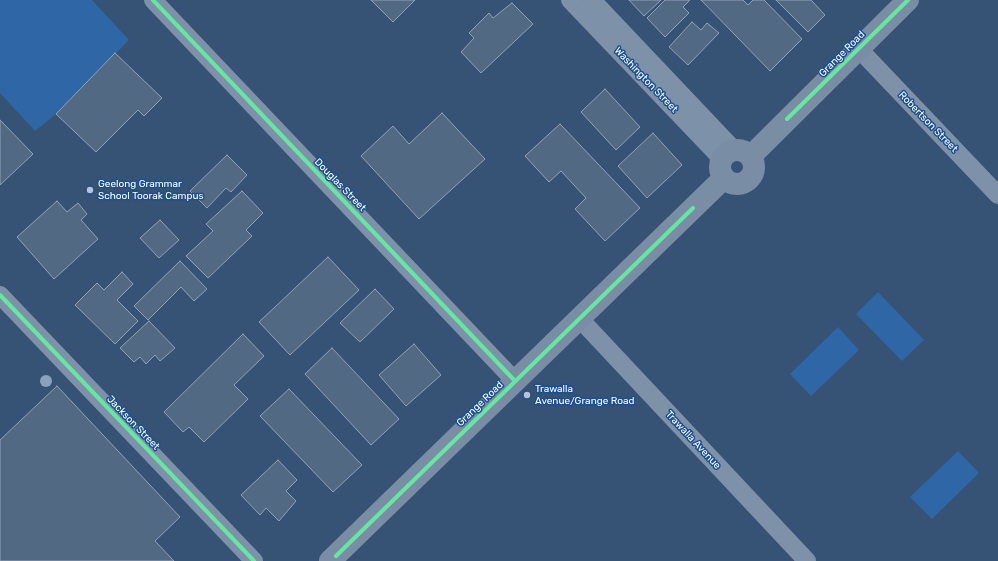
<!DOCTYPE html>
<style>
body{margin:0}
canvas{display:block;background:#365274}
</style>
<canvas width="998" height="561"></canvas>
<script>
const context = document.querySelector('canvas').getContext('2d');
context.lineJoin = 'round';
function fillPath(path, color) {
  context.fillStyle = color;
  context.fill(path, 'evenodd');
}
function shape(rows) {
  const path = new Path2D();
  for (const r of rows) {
    if (r.length === 3) {
      path.moveTo(r[0] + r[2], r[1]);
      path.arc(r[0], r[1], r[2], 0, 2 * Math.PI);
      continue;
    }
    path.moveTo(r[0], r[1]);
    for (let i = 2; i < r.length; i += 2) path.lineTo(r[i], r[i + 1]);
  }
  return path;
}
function strokePath(path, color, width, dash) {
  context.strokeStyle = color;
  context.lineWidth = width;
  context.lineCap = dash ? 'butt' : 'round';
  context.setLineDash(dash || []);
  context.stroke(path);
}
function drawText(font, color, halo, rows, align = 'center') {
  context.font = font + ' Rubik,sans-serif';
  context.lineWidth = 3;
  context.setLineDash([]);
  context.textBaseline = 'middle';
  context.strokeStyle = halo;
  context.fillStyle = color;
  for (const [text, x, y, turn = 0] of rows) {
    context.save();
    context.translate(x, y);
    context.rotate((+turn || 0) * Math.PI / 180);
    context.textAlign = isNaN(turn) ? turn : align;
    if (halo) context.strokeText(text, 0, 0);
    context.fillText(text, 0, 0);
    context.restore();
  }
}
const green = shape([
 [0,0,92,0,129,40,56,114,35,131,0,93],
 [878,292,924,340,902,361,856,314],
 [838,327,859,350,811,396,790,374],
 [958,451,979,473,932,519,910,497]
]);
const building = shape([
 [371,0,415,0,393,22,371,0],
 [629,0,661,0,644,16,629,0],
 [665,0,690,0,683,7,689,13,665,37,647,18,665,0],
 [701,0,743,0,748,5,753,0,764,0,802,39,770,71,701,0],
 [776,0,811,0,825,15,808,32,776,0],
 [512,3,533,24,481,73,461,52,474,38,469,33,489,13,493,18,512,3],
 [692,22,701,30,707,23,719,33,688,65,669,47,692,22],
 [115,53,162,98,144,116,138,110,96,152,56,114,115,53],
 [605,89,640,127,616,150,581,112,605,89],
 [442,113,485,159,419,219,361,156,393,126,409,144,442,113],
 [0,120,33,154,0,185,0,120],
 [560,124,640,208,605,241,575,209,586,198,561,171,549,182,525,156,560,124],
 [653,133,682,165,647,198,618,166,653,133],
 [227,155,247,175,231,192,226,188,207,208,190,191,227,155],
 [242,191,263,213,246,230,252,236,208,278,186,256,213,231,206,224,242,191],
 [57,201,67,212,78,203,87,214,81,220,98,239,54,279,17,237,57,201],
 [160,220,179,240,159,258,140,238,160,220],
 [328,257,359,290,290,355,259,322,328,257],
 [180,261,207,289,194,301,181,287,148,320,134,306,180,261],
 [122,272,133,284,117,300,138,321,115,344,75,305,97,283,104,290,122,272],
 [375,289,394,309,360,342,340,323,375,289],
 [149,321,175,348,160,361,155,355,146,364,140,357,134,362,120,348,149,321],
 [243,334,264,356,234,385,248,399,204,442,189,427,183,432,164,412,243,334],
 [414,344,441,375,406,406,379,375,414,344],
 [332,348,399,419,371,445,305,374,332,348],
 [57,386,180,517,155,541,174,561,0,561,0,440,57,386],
 [289,389,362,465,333,492,260,416,289,389],
 [278,460,297,480,286,491,296,501,279,521,266,508,260,515,241,495,278,460]
]);
const street = shape([
 [153,0,515,381],
 [570,0,722,159],
 [592,0,734,150],
 [858,48,998,195],
 [0,295,254,561],
 [579,318,807,561]
]);
const secondary = shape([
 [737,167,17],
 [751,156,908,0],
 [330,561,724,178]
]);
const cycleway = shape([
 [153,0,515,381],
 [787,119,908,0],
 [0,295,254,561],
 [336,556,693,208]
]);
const trees = [
 [46,381]
];
const markers = [
 [90,190,4,"#b9c2ce"],
 [527,395,4,"#b9c2ce"]
];
const streetNames = [
 ["Grange Road",842,54,-45],
 ["Washington Street",646,80,46],
 ["Robertson Street",928,122,46],
 ["Douglas Street",340,185,46],
 ["Grange Road",480,404,-44],
 ["Jackson Street",133,423,46],
 ["Trawalla Avenue",693,440,47]
];
const poiNames = [
 ["Geelong Grammar",98,184],
 ["School Toorak Campus",98,196],
 ["Trawalla",535,389],
 ["Avenue/Grange Road",535,401]
];
fillPath(green, '#2f66a5');
fillPath(building, '#526984');
strokePath(building, '#92a2b6', 1);
strokePath(street, '#7d92a8', 18);
strokePath(secondary, '#798da4', 22);
strokePath(cycleway, '#66e7a1', 4);
context.fillStyle = '#8aa2be';
for (const [x, y] of trees) {
  context.beginPath();
  context.arc(x, y, 6, 0, 2 * Math.PI);
  context.fill();
}
for (const [x, y, r, color] of markers) {
  const dot = new Path2D();
  dot.arc(x, y, r, 0, 2 * Math.PI);
  context.fillStyle = color;
  context.fill(dot);
  strokePath(dot, '#1b4f8f', 1.5);
}
drawText('10px', '#fff', '#1b4f8f', streetNames);
drawText('10px', '#fff', '#1b4f8f', poiNames, 'left');
</script>
